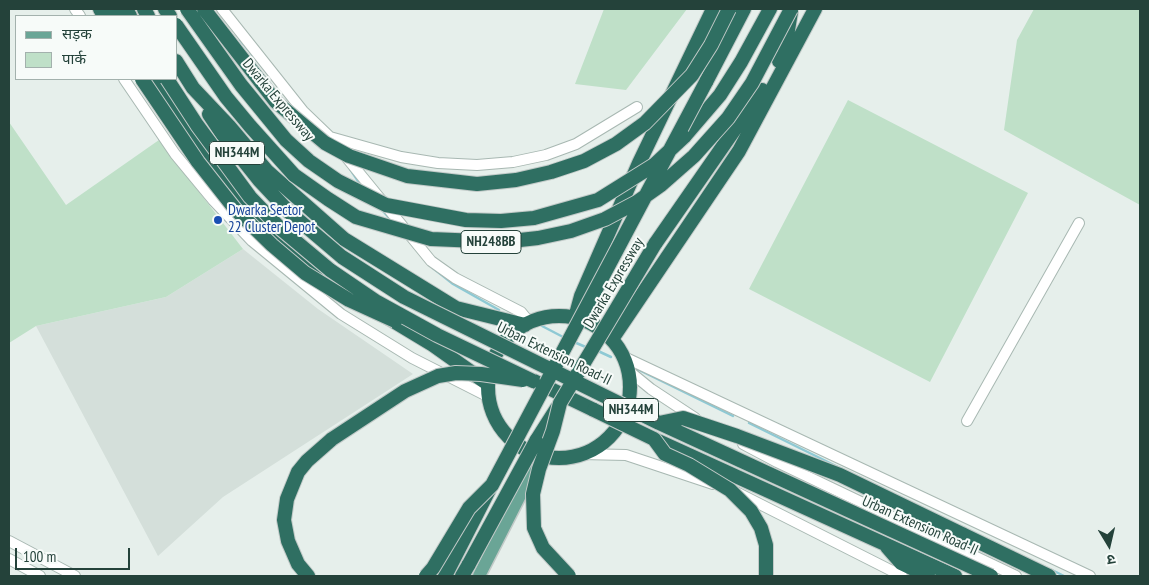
<!DOCTYPE html>
<meta charset="utf-8">
<style>
body{margin:0}
#map{position:relative;width:1149px;height:585px;overflow:hidden;background:#e6efeb;font-family:"PT Sans Narrow","Noto Sans Devanagari",sans-serif}
canvas{display:block}
.frame{position:absolute;inset:0;border:10px solid #24423a;pointer-events:none}
.legend{position:absolute;left:15px;top:15px;width:162px;height:65px;box-sizing:border-box;background:#f7fbf9;border:1px solid #a3b1ad;margin:0;padding:6px 9px;list-style:none;font-size:15px;color:#24423a}
.legend li{display:flex;align-items:center;gap:10px;height:25px}
.legend b{width:25px;border:1px solid #a3b1ad}
.north{position:absolute;left:1084px;top:520px;width:50px;height:50px;-webkit-text-stroke:4px #f7fbf9;paint-order:stroke;rotate:171deg;font-size:14px;font-weight:700;line-height:20px;text-align:center;color:#24423a}
.north::after{content:'';display:block;margin:auto;width:18px;height:22px;background:#24423a;clip-path:polygon(50% 0,100% 100%,50% 72%,0 100%)}
.scale{position:absolute;left:15px;top:548px;width:115px;height:22px;box-sizing:border-box;border:2px solid #24423a;border-top:0;padding-left:6px;font-size:15px;line-height:18px;white-space:nowrap;color:#24423a;-webkit-text-stroke:4px #f7fbf9;paint-order:stroke}
</style>
<div id="map">
<canvas width="1149" height="585"></canvas>
<div class="frame"></div>
<ul class="legend">
<li><b style="height:6px;background:#6aa596"></b>सड़क</li>
<li><b style="height:14px;background:#bfe0c8"></b>पार्क</li>
</ul>
<div class="north">उ</div>
<div class="scale">100 m</div>
</div>
<script>
const context = document.querySelector('canvas').getContext('2d');
context.lineJoin = 'round';
function fillPath(path, color) {
  context.fillStyle = color;
  context.fill(path, 'evenodd');
}
function shape(rows) {
  const path = new Path2D();
  for (const r of rows) {
    if (r.length === 3) {
      path.moveTo(r[0] + r[2], r[1]);
      path.arc(r[0], r[1], r[2], 0, 2 * Math.PI);
      continue;
    }
    path.moveTo(r[0], r[1]);
    for (let i = 2; i < r.length; i += 2) path.lineTo(r[i], r[i + 1]);
  }
  return path;
}
function strokePath(path, color, width, dash) {
  context.strokeStyle = color;
  context.lineWidth = width;
  context.lineCap = dash ? 'butt' : 'round';
  context.setLineDash(dash || []);
  context.stroke(path);
}
function drawText(font, color, halo, rows, align = 'center') {
  context.font = font + ' "PT Sans Narrow",sans-serif';
  context.lineWidth = 4;
  context.setLineDash([]);
  context.textBaseline = 'middle';
  context.strokeStyle = halo;
  context.fillStyle = color;
  for (const [text, x, y, turn = 0] of rows) {
    context.save();
    context.translate(x, y);
    context.rotate((+turn || 0) * Math.PI / 180);
    context.textAlign = isNaN(turn) ? turn : align;
    if (halo) context.strokeText(text, 0, 0);
    context.fillText(text, 0, 0);
    context.restore();
  }
}
const built = shape([
 [243,249,318,309,413,374,223,497,158,556,36,326,166,297]
]);
const green = shape([
 [604,9,687,9,626,90,575,84],
 [1034,9,1140,9,1140,205,1004,130,1017,40],
 [848,100,1028,193,930,382,749,289],
 [9,122,66,205,159,140,243,249,166,297,36,326,9,343]
]);
const stream = shape([
 [240,40,265,70],
 [350,169,362,187],
 [382,210,392,221],
 [433,268,453,284,499,310],
 [542,326,565,338],
 [574,342,588,348],
 [598,351,611,357],
 [637,369,733,416],
 [749,423,844,470],
 [1052,570,1064,576]
]);
const minor = shape([
 [75,9,80,16],
 [222,9,303,111,329,136,431,261,455,278,521,312,530,323],
 [124,79,175,154,213,200,252,241,341,314,412,358,489,397],
 [330,137,401,157,438,163,477,165,513,162,546,155,576,144,637,107],
 [624,357,1090,576],
 [629,371,651,389,695,418],
 [967,421,1079,223],
 [743,444,777,462,1016,576],
 [581,454,626,455,713,484],
 [736,492,902,576],
 [9,541,75,576],
 [9,559,40,576]
]);
const major = shape([
 [479,576,537,462]
]);
const highway = shape([
 [100,9,104,16],
 [111,9,116,16],
 [126,9,130,16],
 [144,9,148,16],
 [165,9,170,16],
 [176,61,193,88,229,126,267,171,344,239,456,308,525,325],
 [779,61,784,54,791,12],
 [153,79,185,130,252,213,282,242,347,293],
 [706,82,744,9],
 [209,114,223,135,259,180,289,212],
 [684,137,720,95,741,62,770,9],
 [655,244,762,90],
 [385,316,433,345,488,384],
 [559,387,71],
 [575,318,581,296,639,163,713,9],
 [612,339,739,151,815,9],
 [534,381,594,410],
 [654,439,955,576],
 [536,441,557,408],
 [962,534,1049,576],
 [887,547,901,563,928,576],
 [308,576,298,564,288,541,284,520,287,499,298,472,307,461,332,439],
 [445,576,489,490],
 [462,576,469,564]
]);
const highwayBridge = shape([
 [187,9,241,85,286,140,309,161,338,181,386,205,466,220,501,221,534,218,598,200,654,165,684,137],
 [204,9,276,102,325,143,349,156,407,176,477,184,516,180,551,172,584,161,616,144,645,123,692,75,711,45,729,9],
 [176,25,226,97,250,126,294,175,328,199,356,217,431,239,502,242,538,238,571,231,605,219,637,202,661,185,694,156,728,118,752,83,791,9],
 [142,79,198,162,235,209,272,245,305,273,349,300,395,321],
 [167,79,197,125,250,197,281,229,330,270,377,302,437,335,533,381],
 [289,212,342,257,404,297,659,423,991,576],
 [594,410,654,439,665,454,689,465,730,490,751,511,761,528,766,545,766,576],
 [659,423,683,418,737,436,840,475,962,534],
 [332,439,405,391,438,376,456,373,481,374,523,380],
 [469,564,536,441],
 [426,576,433,568,469,508,492,485,706,82],
 [569,576,543,548,534,528,533,494,539,469,553,431,560,403,655,244]
]);
const markers = [
 [218,220,5,"#1a4fb4"]
];
const shields = [
 [237,153,55],
 [491,242,60],
 [631,410,55]
];
const shieldNames = [
 ["NH344M",237,153],
 ["NH248BB",491,242],
 ["NH344M",631,410]
];
const streetNames = [
 ["Dwarka Expressway",278,100,50],
 ["Dwarka Expressway",614,283,-59],
 ["Urban Extension Road-II",554,354,26],
 ["Urban Extension Road-II",920,526,24]
];
const transitNames = [
 ["Dwarka Sector",228,211],
 ["22 Cluster Depot",228,228]
];
fillPath(built, '#d4dfda');
fillPath(green, '#bfe0c8');
strokePath(stream, '#8ec9d4', 2.5);
strokePath(minor, '#a8b8b2', 12);
strokePath(major, '#c2cac8', 15);
strokePath(highway, '#c2cac8', 16);
strokePath(minor, '#fff', 10);
strokePath(major, '#6aa596', 12);
strokePath(highway, '#2f6f62', 14);
strokePath(highwayBridge, '#c2cac8', 16, []);
strokePath(highwayBridge, '#2f6f62', 14);
for (const [x, y, r, color] of markers) {
  const dot = new Path2D();
  dot.arc(x, y, r, 0, 2 * Math.PI);
  context.fillStyle = color;
  context.fill(dot);
  strokePath(dot, '#f7fbf9', 2);
}
for (const [x, y, w] of shields) {
  const box = new Path2D();
  box.roundRect(x - w / 2, y - 11.5, w, 23, 4);
  context.fillStyle = '#f7fbf9';
  context.fill(box);
  strokePath(box, '#24423a', 1);
}
drawText('bold 14px', '#24423a', null, shieldNames);
drawText('15px', '#24423a', '#f7fbf9', streetNames);
drawText('15px', '#164399', '#f7fbf9', transitNames, 'left');
</script>
